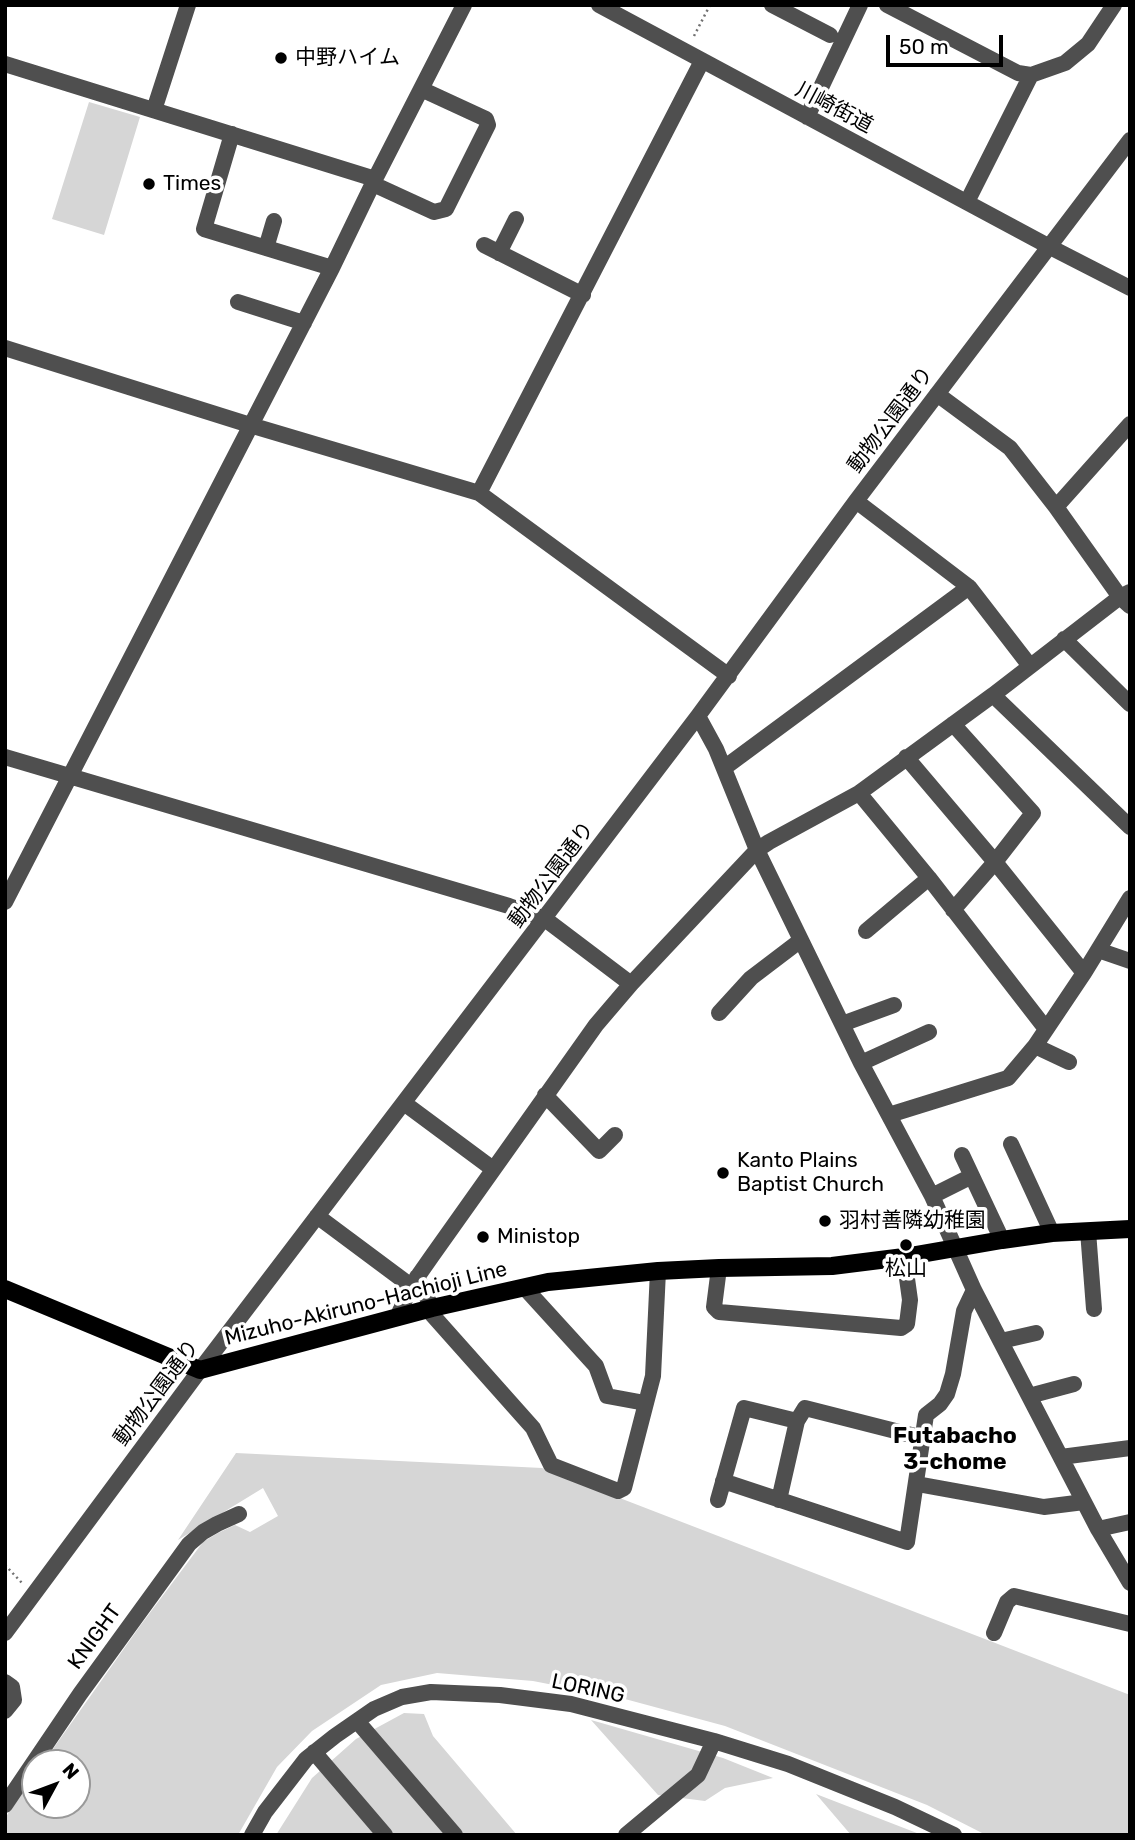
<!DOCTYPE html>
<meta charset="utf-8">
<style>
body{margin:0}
#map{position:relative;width:1135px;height:1840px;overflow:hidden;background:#fff;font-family:Rubik,sans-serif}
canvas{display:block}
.frame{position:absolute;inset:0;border:7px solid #000;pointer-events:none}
.north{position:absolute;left:21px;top:1749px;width:70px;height:70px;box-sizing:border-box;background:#fff;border:2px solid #999;border-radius:50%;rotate:49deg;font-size:19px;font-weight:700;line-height:28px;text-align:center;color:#000}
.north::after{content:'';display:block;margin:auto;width:24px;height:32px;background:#000;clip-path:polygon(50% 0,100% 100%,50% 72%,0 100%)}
.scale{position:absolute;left:886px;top:35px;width:117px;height:32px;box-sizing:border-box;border:4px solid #000;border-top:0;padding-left:9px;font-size:21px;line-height:24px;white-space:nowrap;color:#000;-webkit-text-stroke:5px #fff;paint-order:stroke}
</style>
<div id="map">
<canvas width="1135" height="1840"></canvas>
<div class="frame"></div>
<div class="north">N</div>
<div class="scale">50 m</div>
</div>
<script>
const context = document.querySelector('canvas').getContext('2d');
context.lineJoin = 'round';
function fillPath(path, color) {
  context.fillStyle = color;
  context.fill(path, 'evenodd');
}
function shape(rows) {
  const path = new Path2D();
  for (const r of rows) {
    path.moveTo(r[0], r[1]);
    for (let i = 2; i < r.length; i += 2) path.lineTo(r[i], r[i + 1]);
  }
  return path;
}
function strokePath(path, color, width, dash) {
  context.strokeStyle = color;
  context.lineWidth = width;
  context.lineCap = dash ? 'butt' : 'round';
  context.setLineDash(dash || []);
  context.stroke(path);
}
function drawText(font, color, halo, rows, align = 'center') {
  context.font = font + ' Rubik,"Noto Sans JP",sans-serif';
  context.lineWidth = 7;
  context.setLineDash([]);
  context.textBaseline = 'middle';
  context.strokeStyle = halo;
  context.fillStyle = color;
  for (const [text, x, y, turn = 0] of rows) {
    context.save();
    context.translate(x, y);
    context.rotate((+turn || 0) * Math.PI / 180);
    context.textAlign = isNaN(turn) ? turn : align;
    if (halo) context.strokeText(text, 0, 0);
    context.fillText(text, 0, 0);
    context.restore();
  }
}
const green = shape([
 [89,102,140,117,104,235,52,219],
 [236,1453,542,1468,1130,1695,1130,1835,986,1835,927,1805,725,1726,625,1699,533,1681,437,1673,381,1685,312,1731,277,1767,238,1835,5,1835,5,1818,35,1775,35,1805,77,1805,77,1763,43,1763,140,1626,203,1542,218,1533,235,1525,250,1532,278,1516,263,1488,178,1540],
 [404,1713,424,1714,433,1736,517,1835,276,1835,312,1778,356,1739],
 [591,1720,723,1758,773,1778,725,1788,705,1801,658,1795],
 [816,1794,922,1835,851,1835]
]);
const path = shape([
 [694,36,710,5],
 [5,1565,22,1583]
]);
const minor = shape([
 [599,5,1050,247,1130,288],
 [772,5,830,35],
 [887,5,1018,73,1031,75,1065,63,1088,44,1114,5],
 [5,64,375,179],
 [154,110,188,5],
 [807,117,860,5],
 [232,134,204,229,332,268],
 [373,184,434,212,446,209,488,125,486,119,421,89],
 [967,202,1031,75],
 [484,245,583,295],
 [266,248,274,221],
 [499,253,516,219],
 [238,302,304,323],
 [5,348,250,425,479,493,729,676],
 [937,394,1010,448,1056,507,1120,597,1130,606],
 [479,493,702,61],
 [856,501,969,587,1030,666],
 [1056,507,1130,424],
 [1064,639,1130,704],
 [993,695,1130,827],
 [698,716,716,749,757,850,861,1063,932,1196,974,1290,1098,1529,1130,1583],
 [5,757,509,906,545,919,631,984],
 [906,757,995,862,1084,973],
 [724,768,969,587],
 [859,793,929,878,1046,1029],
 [5,902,332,268,375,179,464,5],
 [953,910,995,862,1033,813,953,724],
 [866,931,929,878],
 [1098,950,1130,961],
 [719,1013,751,978,801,940],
 [842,1024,894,1005],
 [1035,1046,1069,1062],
 [861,1063,929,1032],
 [545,1095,599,1151,615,1135],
 [404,1103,493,1169],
 [889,1115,1008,1078,1035,1046,1084,973,1130,898],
 [1011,1144,1052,1233],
 [962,1155,1002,1240],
 [932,1196,972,1176],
 [317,1216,411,1286],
 [1088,1231,1094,1309],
 [719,1268,714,1307,719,1312,901,1328,907,1324,910,1300,904,1257],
 [417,1277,432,1308],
 [524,1287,596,1366,607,1396,645,1403],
 [428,1310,533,1428,551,1465,618,1491,624,1488,653,1376,658,1271],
 [397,1318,411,1286,432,1256,596,1025,631,984,757,850,769,842,859,793,993,695,1120,597,1130,592],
 [1001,1341,1036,1333],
 [1029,1396,1074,1384],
 [1061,1457,1130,1448],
 [723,1481,907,1542,926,1415,940,1404,947,1394,953,1374,964,1311,974,1290],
 [917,1484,1044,1507,1084,1502],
 [718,1500,744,1408,797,1421],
 [779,1500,797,1421,805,1408,923,1438],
 [1098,1529,1130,1522],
 [5,1633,200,1370,698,716,856,501,1130,140],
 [994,1633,1007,1602,1014,1596,1130,1624],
 [5,1682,12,1687,14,1700,5,1711],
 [357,1721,455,1835],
 [314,1752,385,1835],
 [5,1805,80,1694,189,1544,203,1532,217,1524,239,1514],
 [252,1835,265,1812,306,1759,335,1736,374,1709,402,1697,431,1692,500,1695,571,1704,714,1741,788,1764,895,1807,954,1835],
 [626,1835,698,1775,714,1741]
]);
const major = shape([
 [5,1289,200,1370,432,1308,548,1282,658,1271,719,1268,832,1266,904,1257,1002,1240,1052,1233,1130,1229]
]);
const markers = [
 [281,58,7,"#000"],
 [149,184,7,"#000"],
 [723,1173,7,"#000"],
 [825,1221,7,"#000"],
 [483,1237,7,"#000"],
 [906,1245,7,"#000"]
];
const poiNames = [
 ["中野ハイム",295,58],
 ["Times",163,184],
 ["Kanto Plains",737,1161],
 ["Baptist Church",737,1185],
 ["羽村善隣幼稚園",839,1221],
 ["Ministop",497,1237],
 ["松山",906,1269,"center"]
];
const streetNames = [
 ["川崎街道",834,108,28],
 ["動物公園通り",891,420,-53],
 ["動物公園通り",552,875,-53],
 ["Mizuho-Akiruno-Hachioji Line",366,1304,-14],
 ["動物公園通り",157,1393,-53],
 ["KNIGHT",95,1637,-54],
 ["LORING",588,1689,12]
];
const neighbourhoodNames = [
 ["Futabacho",955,1436],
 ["3-chome",955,1462]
];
fillPath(green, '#d6d6d6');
strokePath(path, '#717171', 2.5, [2, 3.5]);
strokePath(minor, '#4f4f4f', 16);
strokePath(major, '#000', 18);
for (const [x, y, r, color] of markers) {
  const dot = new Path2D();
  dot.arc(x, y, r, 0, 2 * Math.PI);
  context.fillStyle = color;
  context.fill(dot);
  strokePath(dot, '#fff', 2.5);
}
drawText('21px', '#000', '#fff', poiNames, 'left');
drawText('21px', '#000', '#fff', streetNames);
drawText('bold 23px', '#000', '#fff', neighbourhoodNames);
</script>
